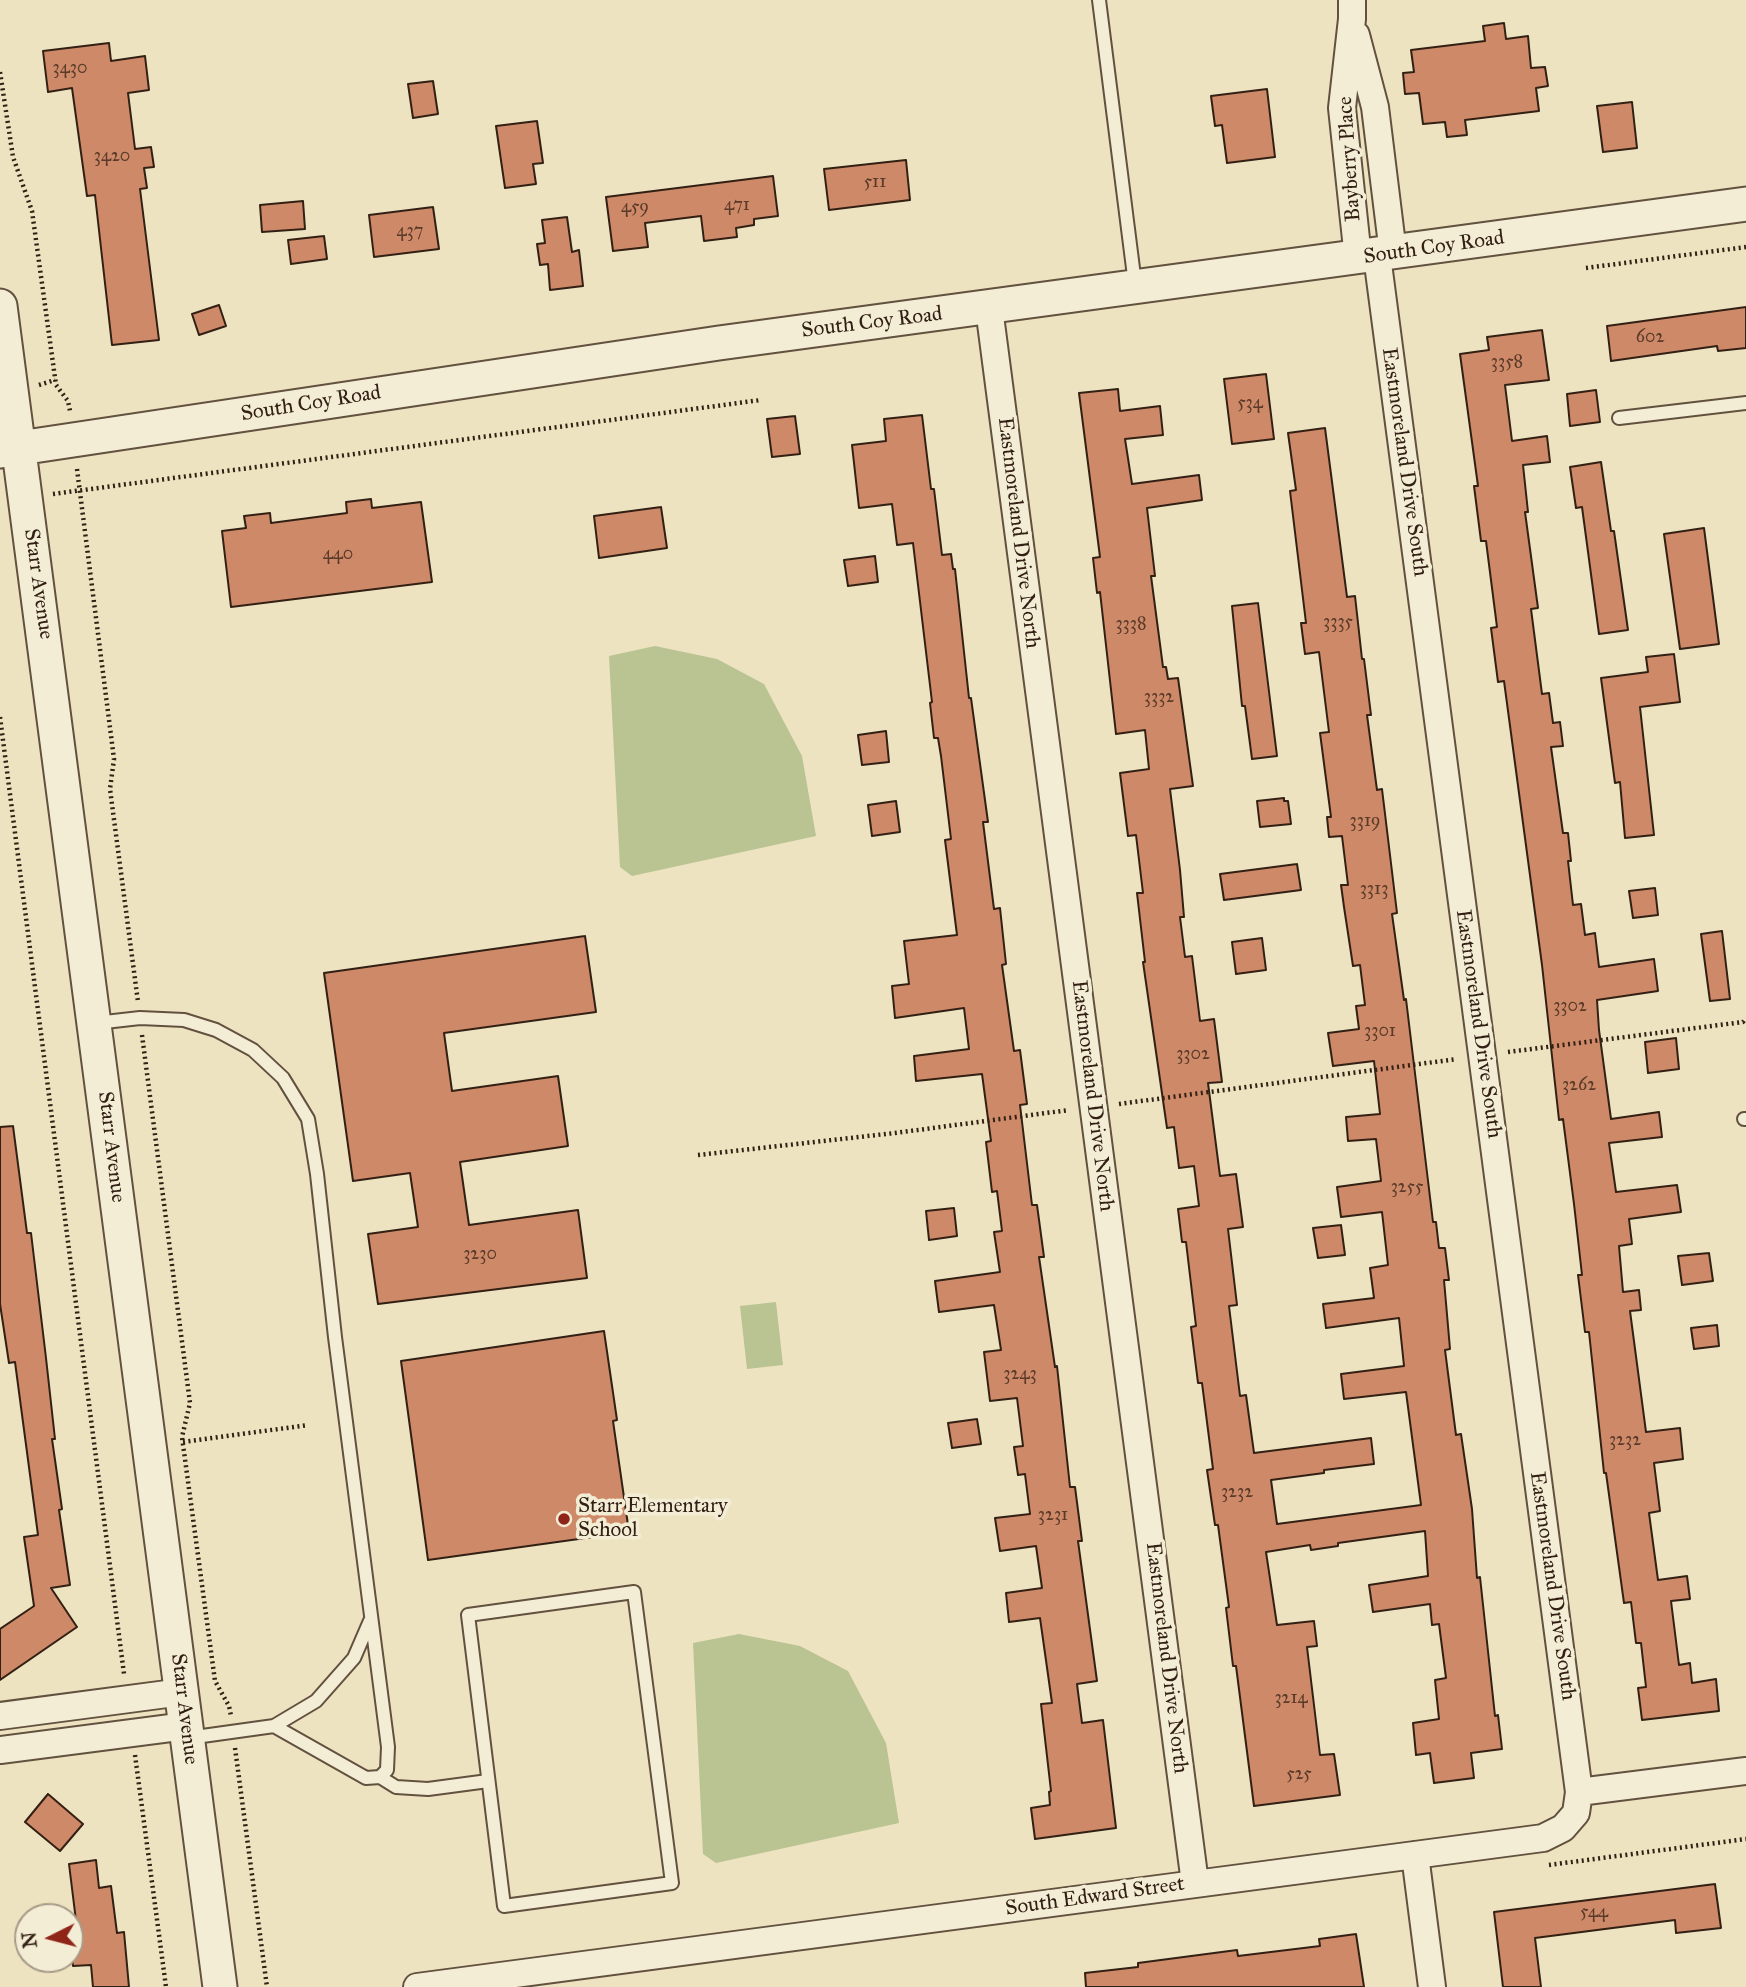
<!DOCTYPE html>
<style>
body{margin:0}
#map{position:relative;width:1746px;height:1987px;overflow:hidden;background:#eee3c0;font-family:"IM FELL Great Primer",serif}
canvas{display:block}
.north{position:absolute;left:14px;top:1903px;width:70px;height:70px;box-sizing:border-box;background:#f4edd6;border:2px solid #a79b88;border-radius:50%;rotate:264deg;font-size:19px;font-weight:700;line-height:28px;text-align:center;color:#332014}
.north::after{content:'';display:block;margin:auto;width:24px;height:32px;background:#8f2418;clip-path:polygon(50% 0,100% 100%,50% 72%,0 100%)}
</style>
<div id="map">
<canvas width="1746" height="1987"></canvas>
<div class="north">N</div>
</div>
<script>
const context = document.querySelector('canvas').getContext('2d');
context.lineJoin = 'round';
function fillPath(path, color) {
  context.fillStyle = color;
  context.fill(path, 'evenodd');
}
function shape(rows) {
  const path = new Path2D();
  for (const r of rows) {
    path.moveTo(r[0], r[1]);
    for (let i = 2; i < r.length; i += 2) path.lineTo(r[i], r[i + 1]);
  }
  return path;
}
function strokePath(path, color, width, dash) {
  context.strokeStyle = color;
  context.lineWidth = width;
  context.lineCap = dash ? 'butt' : 'round';
  context.setLineDash(dash || []);
  context.stroke(path);
}
function drawText(font, color, halo, rows, align = 'center') {
  context.font = font + ' "IM FELL Great Primer",serif';
  context.lineWidth = 7;
  context.setLineDash([]);
  context.textBaseline = 'middle';
  context.strokeStyle = halo;
  context.fillStyle = color;
  for (const [text, x, y, turn = 0] of rows) {
    context.save();
    context.translate(x, y);
    context.rotate((+turn || 0) * Math.PI / 180);
    context.textAlign = isNaN(turn) ? turn : align;
    if (halo) context.strokeText(text, 0, 0);
    context.fillText(text, 0, 0);
    context.restore();
  }
}
const green = shape([
 [655,646,717,659,764,684,802,756,816,836,632,876,620,867,609,656],
 [776,1302,783,1365,747,1369,740,1306],
 [739,1634,800,1646,848,1671,886,1743,899,1823,716,1863,703,1854,693,1643]
]);
const building = shape([
 [1504,23,1506,39,1528,36,1531,68,1545,67,1548,86,1536,88,1539,111,1465,120,1467,135,1447,137,1445,122,1423,124,1419,93,1405,94,1403,73,1414,72,1411,50,1485,41,1483,26,1504,23],
 [109,43,111,61,145,56,149,90,128,93,135,149,151,147,154,167,144,168,147,188,140,189,159,340,112,345,95,195,87,196,72,88,48,92,43,51,109,43],
 [433,81,438,114,413,118,408,84,433,81],
 [1267,89,1275,157,1227,163,1222,125,1215,126,1211,96,1267,89],
 [1632,102,1637,148,1603,152,1597,106,1632,102],
 [537,121,543,163,533,164,536,184,505,188,496,126,537,121],
 [906,160,910,200,829,210,824,169,906,160],
 [773,176,778,216,754,219,754,225,736,228,737,237,704,241,701,216,645,223,648,247,613,251,606,197,773,176],
 [303,201,305,229,262,232,260,205,303,201],
 [433,207,439,249,374,257,369,215,433,207],
 [567,217,572,252,579,250,583,286,550,290,548,264,540,265,537,244,545,243,542,220,567,217],
 [324,236,327,259,291,264,288,240,324,236],
 [219,305,226,326,199,335,192,314,219,305],
 [1746,307,1746,348,1718,351,1717,346,1611,361,1607,326,1746,307],
 [1542,330,1549,380,1505,385,1512,441,1547,436,1550,462,1523,465,1528,512,1525,512,1538,608,1531,609,1542,694,1549,693,1553,723,1560,722,1563,746,1551,747,1563,833,1568,833,1571,861,1568,861,1573,905,1581,904,1585,935,1595,933,1599,967,1654,959,1658,991,1597,1000,1599,1030,1611,1119,1659,1112,1662,1137,1609,1143,1616,1192,1677,1185,1681,1212,1629,1219,1632,1244,1619,1246,1623,1292,1639,1290,1641,1310,1630,1311,1646,1432,1680,1428,1683,1459,1654,1463,1660,1511,1649,1513,1658,1580,1687,1576,1690,1599,1671,1601,1679,1665,1690,1663,1692,1683,1716,1679,1719,1711,1642,1720,1638,1688,1646,1687,1641,1643,1636,1643,1631,1602,1624,1603,1606,1473,1604,1473,1589,1332,1585,1332,1578,1275,1582,1275,1574,1204,1563,1119,1559,1120,1542,965,1504,681,1498,682,1491,628,1497,627,1486,541,1481,541,1474,486,1478,486,1460,354,1489,350,1487,337,1542,330],
 [1266,374,1274,439,1232,444,1224,379,1266,374],
 [1118,389,1120,411,1160,406,1163,435,1125,439,1132,484,1199,475,1202,500,1147,508,1155,576,1151,576,1163,667,1166,667,1168,679,1178,678,1193,786,1170,789,1180,870,1184,917,1180,917,1185,957,1192,956,1200,1021,1214,1019,1222,1082,1208,1083,1220,1176,1236,1174,1243,1227,1228,1229,1237,1305,1229,1306,1240,1396,1246,1395,1254,1453,1371,1438,1374,1464,1324,1470,1324,1473,1271,1480,1277,1524,1421,1505,1406,1392,1344,1399,1341,1374,1404,1366,1399,1318,1326,1328,1323,1304,1374,1298,1370,1268,1388,1265,1382,1212,1341,1217,1337,1187,1381,1181,1376,1139,1348,1141,1346,1117,1380,1114,1374,1061,1333,1066,1328,1033,1359,1029,1356,1006,1365,1005,1360,965,1353,966,1344,907,1341,885,1348,885,1342,836,1329,837,1327,817,1331,817,1320,733,1329,732,1319,652,1305,654,1301,623,1306,623,1290,491,1296,490,1288,433,1325,428,1347,597,1355,596,1362,659,1364,659,1371,715,1367,715,1377,790,1382,789,1397,913,1392,914,1404,1000,1406,999,1433,1222,1436,1222,1439,1248,1445,1248,1449,1280,1444,1280,1450,1349,1445,1350,1456,1435,1461,1434,1472,1509,1477,1578,1480,1577,1495,1716,1498,1715,1502,1749,1471,1753,1474,1778,1434,1783,1430,1753,1416,1755,1413,1723,1439,1719,1435,1680,1446,1678,1439,1624,1432,1625,1430,1604,1373,1612,1369,1585,1428,1576,1425,1531,1338,1543,1338,1546,1311,1550,1310,1545,1266,1552,1277,1625,1314,1621,1317,1646,1307,1647,1320,1755,1334,1754,1340,1795,1254,1806,1236,1666,1233,1666,1226,1608,1229,1607,1218,1525,1215,1525,1207,1470,1213,1469,1202,1383,1198,1383,1191,1327,1196,1326,1186,1242,1182,1242,1178,1209,1199,1206,1194,1166,1179,1168,1174,1127,1167,1128,1143,962,1145,962,1137,893,1143,893,1136,835,1128,836,1120,773,1149,769,1145,730,1116,734,1100,592,1097,593,1093,558,1100,557,1079,393,1118,389],
 [1596,390,1600,422,1570,426,1567,394,1596,390],
 [922,415,931,489,934,489,942,555,951,554,953,569,955,569,969,698,971,698,988,822,983,822,994,909,1000,908,1006,964,1002,965,1014,1051,1020,1050,1027,1104,1020,1105,1032,1205,1037,1205,1044,1257,1039,1257,1055,1367,1057,1366,1070,1487,1075,1487,1082,1541,1078,1541,1097,1681,1077,1684,1082,1723,1103,1720,1116,1828,1035,1839,1031,1808,1050,1805,1049,1792,1051,1791,1041,1704,1052,1703,1040,1618,1009,1622,1006,1593,1042,1588,1036,1546,1000,1551,995,1518,1030,1514,1025,1474,1018,1475,1014,1447,1023,1446,1017,1398,990,1401,984,1352,1001,1350,994,1305,939,1312,935,1281,1000,1272,994,1232,1002,1231,997,1191,992,1192,986,1142,991,1141,982,1074,916,1081,914,1056,969,1049,964,1008,895,1018,892,986,909,984,904,941,957,935,945,840,951,839,941,756,938,738,934,738,930,703,932,702,913,543,897,545,892,504,859,508,852,445,886,441,884,419,922,415],
 [795,416,800,454,772,457,767,419,795,416],
 [1601,462,1611,531,1614,531,1628,630,1599,634,1582,507,1576,508,1570,467,1601,462],
 [371,499,372,508,421,502,432,582,231,607,222,531,246,528,244,516,270,513,271,523,347,513,346,502,371,499],
 [661,507,667,548,599,558,594,516,661,507],
 [1704,528,1719,644,1680,649,1664,534,1704,528],
 [875,556,878,582,848,586,844,560,875,556],
 [1258,603,1277,756,1252,759,1245,706,1242,706,1232,606,1258,603],
 [1674,654,1680,702,1640,707,1654,835,1625,838,1620,782,1615,783,1601,678,1648,672,1646,657,1674,654],
 [886,731,889,762,862,765,858,735,886,731],
 [1284,798,1284,801,1288,801,1291,824,1260,827,1257,801,1284,798],
 [896,801,900,832,872,836,868,805,896,801],
 [1297,864,1301,890,1224,900,1220,874,1297,864],
 [1655,888,1658,915,1633,918,1629,891,1655,888],
 [1722,931,1730,999,1710,1001,1701,934,1722,931],
 [585,936,596,1012,444,1033,452,1091,558,1076,568,1146,460,1162,469,1225,578,1210,587,1278,378,1304,368,1234,418,1227,410,1173,353,1181,324,973,585,936],
 [1262,938,1266,970,1236,974,1232,942,1262,938],
 [1676,1038,1679,1069,1648,1073,1645,1042,1676,1038],
 [13,1126,27,1233,31,1233,46,1358,55,1439,52,1439,62,1509,59,1510,70,1585,51,1588,77,1627,0,1680,0,1629,34,1606,24,1537,38,1535,15,1362,9,1363,0,1304,0,1127,13,1126],
 [954,1208,957,1236,929,1240,926,1211,954,1208],
 [1341,1225,1345,1255,1318,1258,1313,1228,1341,1225],
 [1709,1253,1713,1281,1682,1285,1678,1256,1709,1253],
 [1717,1325,1719,1346,1694,1349,1691,1328,1717,1325],
 [604,1331,617,1420,613,1421,629,1532,428,1560,401,1361,604,1331],
 [977,1419,981,1444,952,1448,948,1423,977,1419],
 [48,1794,83,1824,60,1851,25,1822,48,1794],
 [96,1860,99,1888,111,1886,117,1933,124,1932,129,1987,93,1987,91,1965,73,1966,70,1938,78,1937,69,1864,96,1860],
 [1715,1884,1721,1928,1676,1933,1675,1920,1535,1938,1541,1987,1503,1987,1494,1912,1715,1884],
 [1356,1934,1364,1987,1086,1987,1085,1973,1138,1967,1138,1963,1237,1950,1238,1956,1320,1946,1319,1939,1356,1934]
]);
const path = shape([
 [0,72,13,157,32,211,56,385,68,401,70,411],
 [1586,268,1746,247],
 [39,385,55,380],
 [77,469,114,759,110,789,138,1002],
 [53,494,761,400],
 [0,717,124,1674],
 [142,1035,190,1403,182,1437,215,1681,229,1706,231,1716],
 [1508,1052,1743,1022,1746,1018],
 [1119,1104,1457,1059],
 [698,1155,895,1133,1069,1110],
 [183,1442,308,1425],
 [235,1748,267,1987],
 [135,1755,166,1987],
 [1549,1865,1746,1839]
]);
const service = shape([
 [1099,0,1135,284],
 [1619,418,1746,403],
 [96,1023,140,1018,184,1020,216,1030,253,1050,283,1078,308,1119,317,1174,335,1337,388,1747,387,1770,380,1777,366,1778,274,1726],
 [1744,1119,1746,1119],
 [634,1592,672,1883,504,1906,468,1615,634,1592],
 [188,1738,274,1726,316,1701,354,1658,370,1621],
 [380,1777,396,1787,428,1789,488,1781]
]);
const minor = shape([
 [1352,0,1352,19,1342,108,1358,258],
 [1356,35,1375,107,1393,253],
 [989,308,1195,1883],
 [0,1716,182,1692],
 [0,1750,186,1726],
 [1579,1792,1746,1771],
 [1415,1855,1432,1987],
 [417,1987,1543,1838,1563,1828,1576,1813,1579,1792,1377,256]
]);
const tertiary = shape([
 [0,306,220,1987],
 [0,451,719,343,1746,204]
]);
const markers = [
 [564,1519,7,"#8f2418"]
];
const numberNames = [
 ["3430",70,69],
 ["3420",112,157],
 ["511",875,183],
 ["471",737,206],
 ["459",635,208],
 ["437",410,232],
 ["602",1650,338],
 ["3358",1507,363],
 ["534",1250,404],
 ["440",338,555],
 ["3335",1338,623],
 ["3338",1131,625],
 ["3332",1159,698],
 ["3319",1365,822],
 ["3313",1374,890],
 ["3302",1570,1007],
 ["3301",1380,1032],
 ["3302",1193,1055],
 ["3262",1579,1086],
 ["3255",1407,1188],
 ["3230",480,1255],
 ["3243",1020,1375],
 ["3232",1625,1441],
 ["3232",1237,1493],
 ["3231",1053,1516],
 ["3214",1291,1699],
 ["525",1299,1775],
 ["544",1594,1913]
];
const streetNames = [
 ["Bayberry Place",1350,159,-94],
 ["South Coy Road",1434,248,-8],
 ["South Coy Road",872,323,-7],
 ["South Coy Road",311,404,-9],
 ["Eastmoreland Drive South",1404,462,82],
 ["Eastmoreland Drive North",1018,533,83],
 ["Starr Avenue",38,584,82],
 ["Eastmoreland Drive South",1478,1024,82],
 ["Eastmoreland Drive North",1092,1096,83],
 ["Starr Avenue",111,1147,83],
 ["Eastmoreland Drive South",1552,1586,82],
 ["Eastmoreland Drive North",1166,1658,83],
 ["Starr Avenue",184,1709,83],
 ["South Edward Street",1095,1897,-8]
];
const poiNames = [
 ["Starr Elementary",578,1507],
 ["School",578,1531]
];
fillPath(green, '#bac392');
fillPath(building, '#ce8968');
strokePath(building, '#332014', 2);
strokePath(service, '#62513f', 16);
strokePath(minor, '#62513f', 30);
strokePath(tertiary, '#62513f', 37);
strokePath(path, '#332014', 4.5, [2, 3.5]);
strokePath(service, '#f4edd6', 12);
strokePath(minor, '#f4edd6', 26);
strokePath(tertiary, '#f4edd6', 33);
for (const [x, y, r, color] of markers) {
  const dot = new Path2D();
  dot.arc(x, y, r, 0, 2 * Math.PI);
  context.fillStyle = color;
  context.fill(dot);
  strokePath(dot, '#f4edd6', 2.5);
}
drawText('18px', '#5a3a29', null, numberNames);
drawText('21px', '#332014', '#f4edd6', streetNames);
drawText('21px', '#332014', '#f4edd6', poiNames, 'left');
</script>
